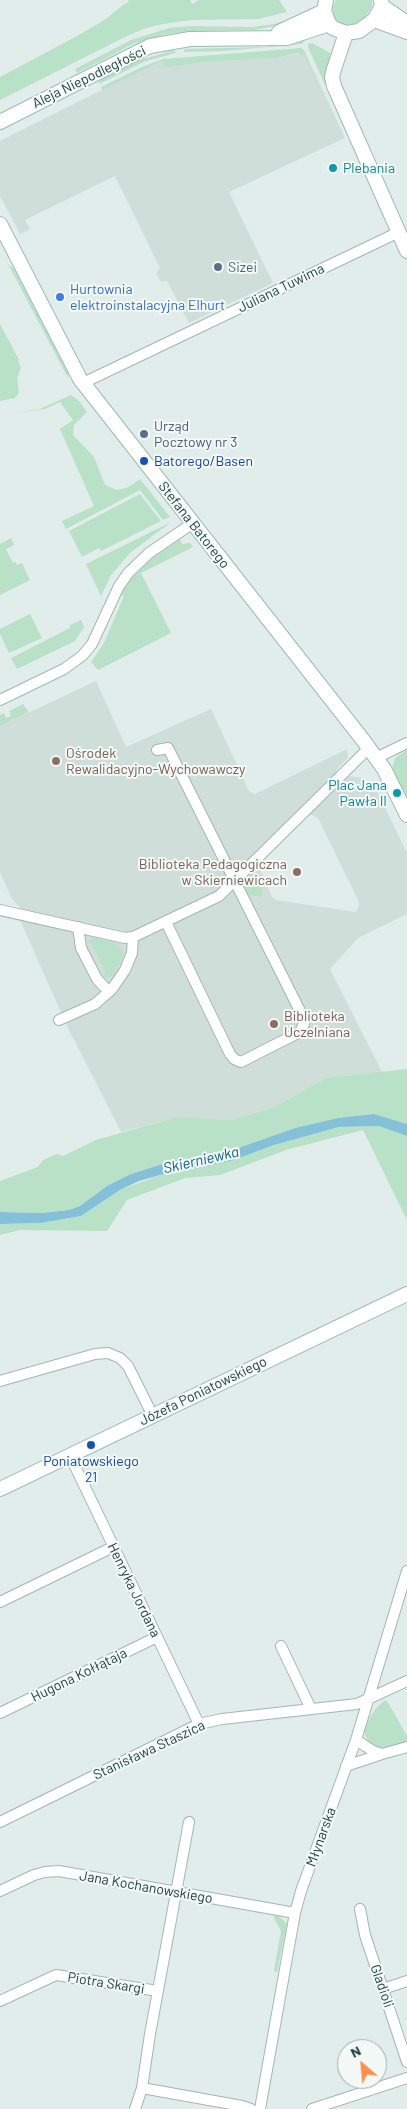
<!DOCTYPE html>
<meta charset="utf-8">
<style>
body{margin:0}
#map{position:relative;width:407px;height:2109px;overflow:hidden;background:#e1edea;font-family:Barlow,sans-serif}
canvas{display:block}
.north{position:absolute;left:337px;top:2039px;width:50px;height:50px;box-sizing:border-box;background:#f2f9f7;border:1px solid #9eafac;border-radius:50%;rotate:333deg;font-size:14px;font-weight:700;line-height:20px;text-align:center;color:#20403c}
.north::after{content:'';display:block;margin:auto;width:18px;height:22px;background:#ff8f4e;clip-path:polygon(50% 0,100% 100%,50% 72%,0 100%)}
</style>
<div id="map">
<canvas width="407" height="2109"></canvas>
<div class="north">N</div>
</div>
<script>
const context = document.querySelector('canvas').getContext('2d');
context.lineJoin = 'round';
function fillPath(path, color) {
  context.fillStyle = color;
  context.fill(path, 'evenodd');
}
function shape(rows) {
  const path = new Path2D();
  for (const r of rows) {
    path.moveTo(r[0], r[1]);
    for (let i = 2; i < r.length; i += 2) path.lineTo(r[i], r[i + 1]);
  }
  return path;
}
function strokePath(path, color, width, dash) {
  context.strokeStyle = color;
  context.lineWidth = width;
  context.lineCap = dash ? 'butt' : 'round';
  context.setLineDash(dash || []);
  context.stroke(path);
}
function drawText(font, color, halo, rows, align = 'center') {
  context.font = font + ' Barlow,sans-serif';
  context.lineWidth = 4;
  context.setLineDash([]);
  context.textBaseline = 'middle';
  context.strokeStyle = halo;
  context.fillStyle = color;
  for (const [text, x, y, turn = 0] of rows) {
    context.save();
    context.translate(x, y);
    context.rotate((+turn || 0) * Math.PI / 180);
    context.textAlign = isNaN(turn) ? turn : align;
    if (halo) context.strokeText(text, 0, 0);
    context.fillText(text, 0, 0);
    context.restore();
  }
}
const built = shape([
 [305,52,345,138,229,192,273,283,189,323,167,281,160,281,156,274,160,268,115,176,25,220,30,229,20,234,0,196,0,141,162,60,166,68,204,62,276,58],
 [96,681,126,747,211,709,249,791,255,794,347,749,348,758,336,770,343,779,347,776,364,778,369,788,374,785,407,853,407,914,358,938,330,969,382,1072,326,1078,275,1107,231,1120,177,1117,121,1132,67,1026,21,922,23,919,23,911,12,899,0,872,0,726],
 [307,816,312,815,318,818,359,902,359,906,356,912,276,900,272,897,258,865]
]);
const green = shape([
 [128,0,190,0,192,4,199,0,279,0,287,12,258,19,191,20,163,24,146,28,127,36,0,100,0,77,79,35,106,19,123,5,129,2],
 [336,0,372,0,372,6,364,19,354,24,344,25,336,20,333,16,333,7],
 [296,17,280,25,254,30,193,31,167,34,135,43,77,73,75,69,131,40,169,28,191,26,252,27,274,24],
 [304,37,305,40,302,44,223,51,184,52,184,50,185,49,265,47],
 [312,43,330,53,325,85,308,47,308,44],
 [301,48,304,50,322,94,305,56,298,53,276,58,204,62,166,68,162,61,103,90,101,87,144,66,163,59],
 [174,50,176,53,146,61,99,84,100,80,140,60],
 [8,264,14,269,68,373,68,378],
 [0,324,19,360,18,361,21,368,17,378,19,393,15,398,0,401],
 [71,395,79,401,87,412,74,425,73,435,94,457,105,485,117,490,129,487,140,479,170,517,163,520,140,490,66,529,62,521,94,506,60,429,73,420,60,402,45,409,0,415,40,409],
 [140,494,161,521,101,551,99,548,82,557,69,531],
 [171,522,130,553,111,575,101,596,86,564],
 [11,538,14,545,6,549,13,563,16,562,17,565,22,563,30,580,0,595,0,544],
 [180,539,182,544,190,543,193,547,141,573,171,633,98,670,91,662,104,643,124,596,121,595,128,582,145,563],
 [30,614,42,638,9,653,0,634,0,629],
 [81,620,84,627,75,641,17,669,11,658,70,628,70,625],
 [23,704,29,712,0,726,0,715,4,713,6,718,11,716,9,711],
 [407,750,407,802,392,769,395,758],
 [249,873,253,874,263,893,261,897,250,895,244,890,244,880],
 [93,938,114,943,123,950,122,959,111,977,105,977,102,974,106,973,92,944,87,943,89,940],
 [407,1069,407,1124,374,1114,338,1118,295,1128,227,1152,173,1161,107,1186,80,1206,69,1210,42,1213,0,1212,0,1181,38,1167,43,1160,57,1154,63,1156,96,1140,177,1117,231,1120,275,1107,326,1078],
 [380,1126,407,1136,407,1220,363,1130,286,1150,220,1175,185,1178,127,1200,107,1231,20,1230,0,1235,0,1224,41,1223,81,1216,120,1190,160,1175,231,1161,274,1145,339,1127],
 [385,1700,389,1704,407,1736,407,1742,378,1749,368,1742,364,1731,370,1717,376,1708],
 [275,1915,280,1917,287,1924,277,1972,274,1971,281,1931,274,1918]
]);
const water = shape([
 [374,1114,407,1124,407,1136,379,1126,339,1127,274,1145,231,1161,160,1175,139,1181,120,1190,81,1216,41,1223,0,1224,0,1212,42,1213,69,1210,80,1206,107,1186,131,1174,173,1161,227,1152,295,1128,338,1118]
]);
const street = shape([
 [83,383,399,232],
 [0,700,64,669,82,656,92,644,119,586,129,572,149,553,193,523],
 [157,750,168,748,303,1017,304,1024,300,1032,241,1062,234,1059,230,1054,166,922],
 [376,758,407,743],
 [0,910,125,938,133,937,219,896,369,748],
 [78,927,81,948,97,979,109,992],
 [59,1020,95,1004,112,989,125,970,132,953,133,937],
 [0,1381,95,1354,108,1353,120,1358,128,1366,153,1416],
 [70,1456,199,1724],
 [0,1602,113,1547],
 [281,1646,311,1709],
 [0,1713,157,1637],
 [356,1740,373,1751,382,1754,407,1747],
 [346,1766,382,1754],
 [0,1822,199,1724,222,1719,357,1704,407,1681],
 [0,1891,34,1875,45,1872,59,1871,295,1913],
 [360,1909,365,1935,407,2062],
 [383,1989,407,1981],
 [0,2001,56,1975,158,1991],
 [142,2088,242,2106,251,2109],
 [135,2109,142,2088,150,2034,189,1822],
 [260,2109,295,1913,301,1891,356,1740,407,1571],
 [312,2109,407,2078]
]);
const secondary = shape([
 [326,0,324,11,329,24,333,28,346,33,359,31,374,20,382,6,381,0],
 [382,6,407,23],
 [374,20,407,32],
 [279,32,324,11],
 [346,33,334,69,332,77,334,86,407,251],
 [0,122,150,46,190,39,287,38,329,24],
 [0,224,80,379,363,740,384,769,407,815],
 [0,1489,407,1294]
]);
const markers = [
 [333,168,5,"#0f9aa8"],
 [218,267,5,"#5c6f8a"],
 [60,297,5,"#3f7fe0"],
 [144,434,5,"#5c6f8a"],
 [144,461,5,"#1a4fb4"],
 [56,761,5,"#8d6e63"],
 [397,793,5,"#0f9aa8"],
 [297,872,5,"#8d6e63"],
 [274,1024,5,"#8d6e63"],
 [91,1445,5,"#1a4fb4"]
];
const streetNames = [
 ["Aleja Niepodległości",89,77,-26],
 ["Juliana Tuwima",281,288,-26],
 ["Stefana Batorego",194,525,52],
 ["Józefa Poniatowskiego",203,1391,-26],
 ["Henryka Jordana",134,1590,64],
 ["Hugona Kołłątaja",79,1675,-26],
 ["Stanisława Staszica",149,1750,-25],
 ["Młynarska",321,1837,-70],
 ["Jana Kochanowskiego",146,1887,10],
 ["Piotra Skargi",106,1983,9],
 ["Gladioli",382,1986,71]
];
const cultureNames = [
 ["Plebania",343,168],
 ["Plac Jana",387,785,"right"],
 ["Pawła II",387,801,"right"]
];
const serviceNames = [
 ["Sizei",228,267],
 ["Urząd",154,426],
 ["Pocztowy nr 3",154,442]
];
const shopNames = [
 ["Hurtownia",70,289],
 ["elektroinstalacyjna Elhurt",70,305]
];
const transitNames = [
 ["Batorego/Basen",154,461],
 ["Poniatowskiego",91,1461,"center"],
 ["21",91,1477,"center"]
];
const educationNames = [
 ["Ośrodek",66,753],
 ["Rewalidacyjno-Wychowawczy",66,769],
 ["Biblioteka Pedagogiczna",287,864,"right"],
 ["w Skierniewicach",287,880,"right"],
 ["Biblioteka",284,1016],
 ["Uczelniana",284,1032]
];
const waterNames = [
 ["Skierniewka",201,1160,-13]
];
fillPath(built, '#cfded9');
fillPath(green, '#b8e1c8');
fillPath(water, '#84c1d8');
strokePath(street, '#a3b6b2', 12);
strokePath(secondary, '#9fbab4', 16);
strokePath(street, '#fff', 10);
strokePath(secondary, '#fff', 14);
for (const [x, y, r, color] of markers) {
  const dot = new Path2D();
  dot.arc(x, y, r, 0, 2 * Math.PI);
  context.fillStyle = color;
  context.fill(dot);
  strokePath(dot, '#f2f9f7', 2);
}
drawText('14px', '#20403c', '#f2f9f7', streetNames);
drawText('14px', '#0d838f', '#f2f9f7', cultureNames, 'left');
drawText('14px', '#4e5e75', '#f2f9f7', serviceNames, 'left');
drawText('14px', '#366cbe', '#f2f9f7', shopNames, 'left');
drawText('14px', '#164399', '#f2f9f7', transitNames, 'left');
drawText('14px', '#785e54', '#f2f9f7', educationNames, 'left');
drawText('italic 15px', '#136283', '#f2f9f7', waterNames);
</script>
